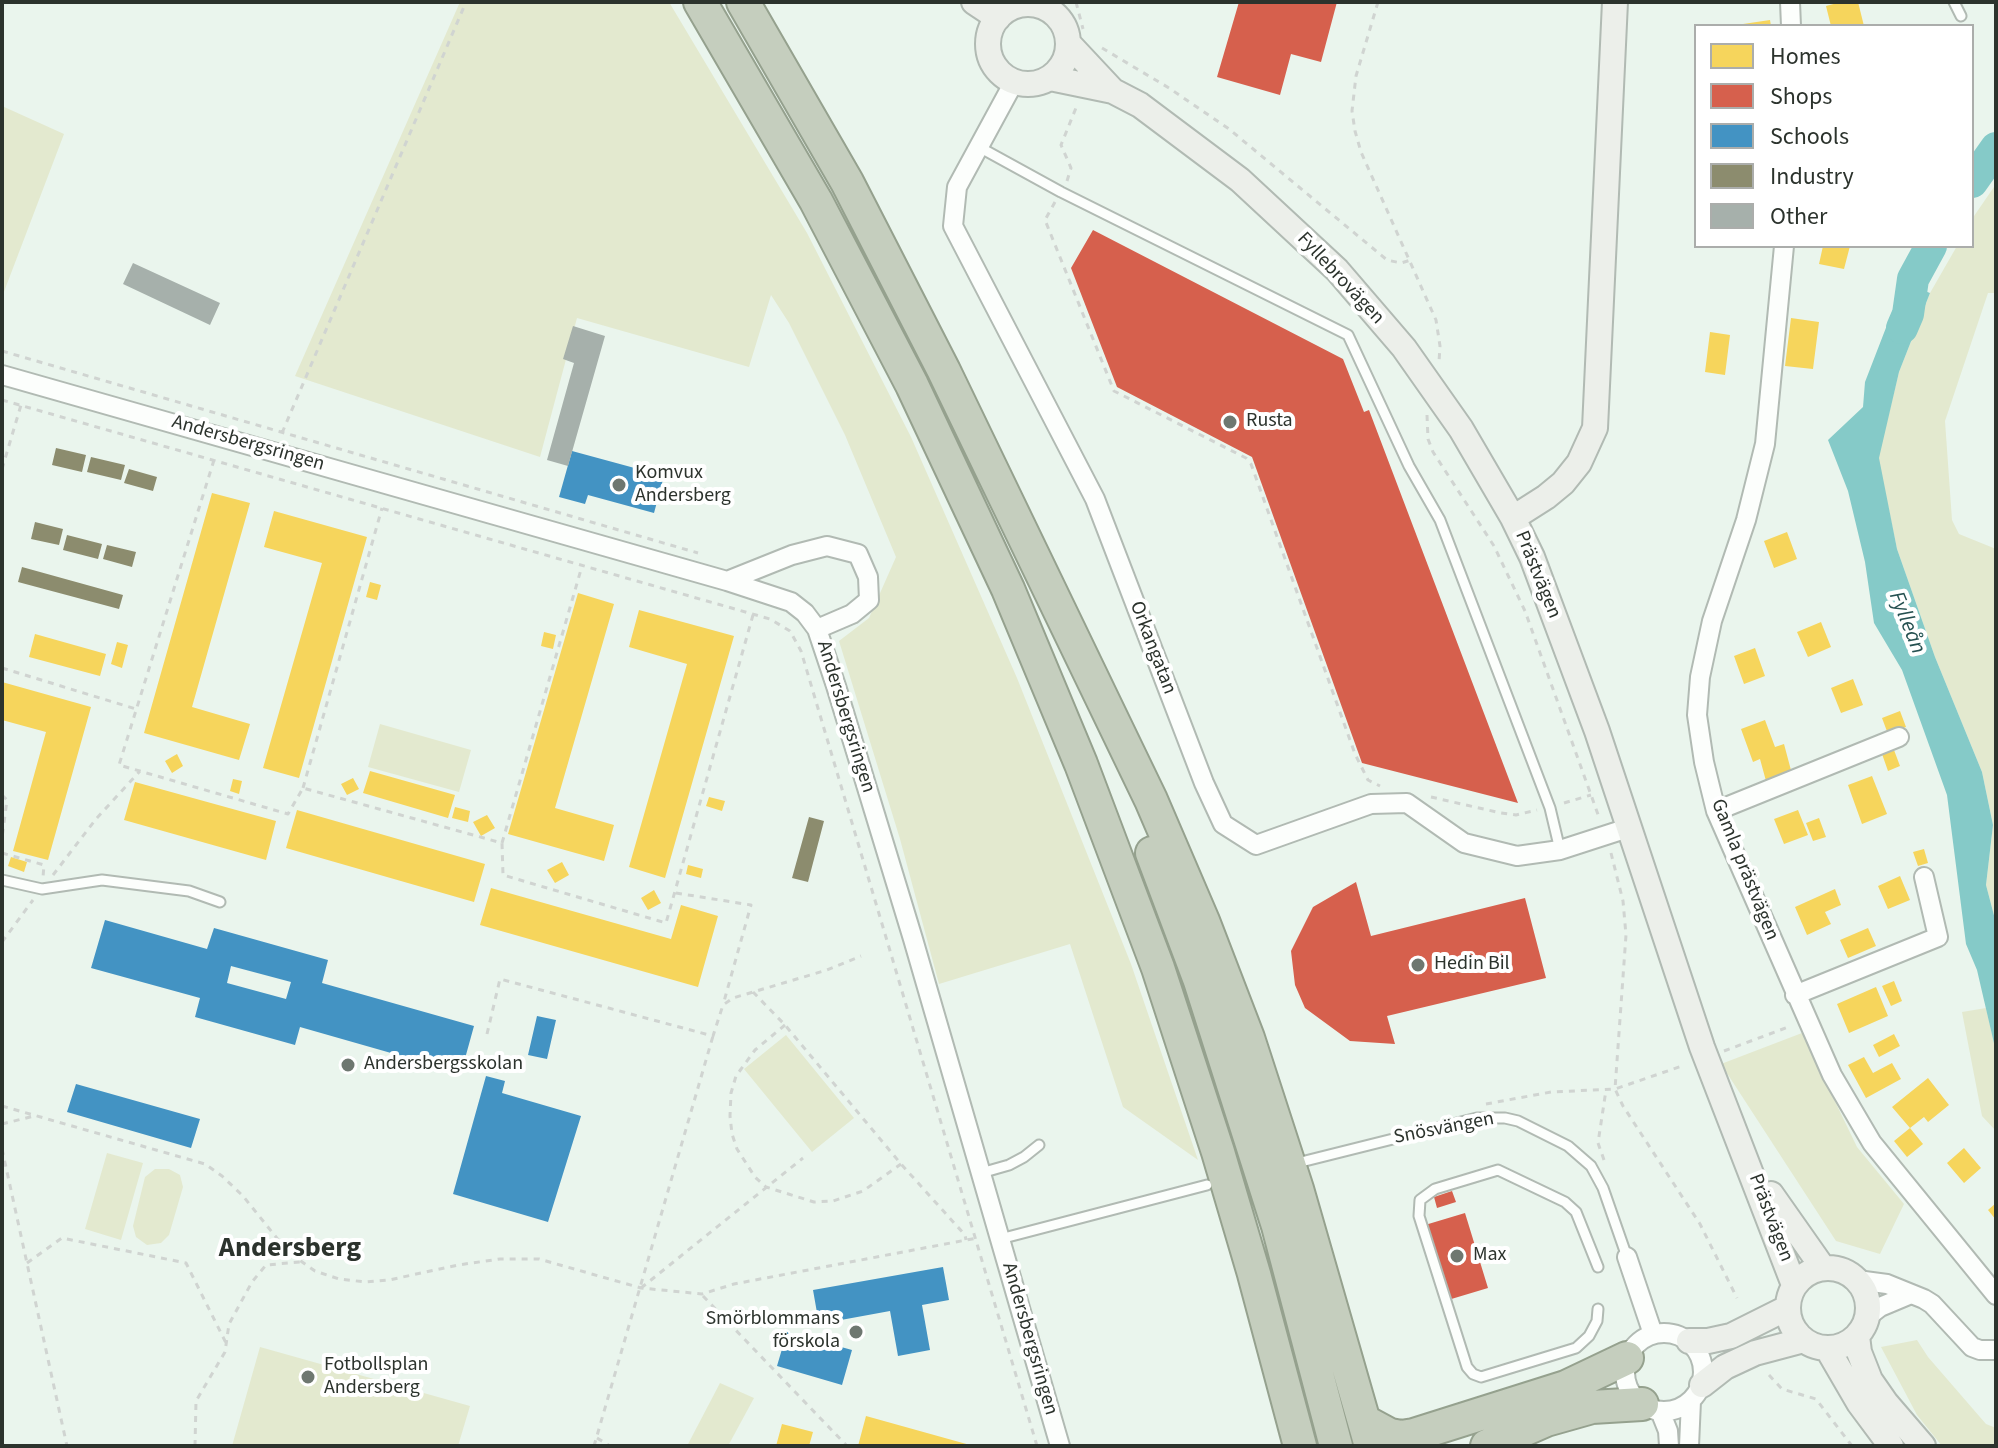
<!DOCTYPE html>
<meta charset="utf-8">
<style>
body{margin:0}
#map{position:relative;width:1998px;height:1448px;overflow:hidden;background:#eaf5ed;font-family:"Source Sans 3",sans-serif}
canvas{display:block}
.frame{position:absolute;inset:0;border:4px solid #2c332d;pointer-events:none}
.legend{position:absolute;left:1694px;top:24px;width:280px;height:224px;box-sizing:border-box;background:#fff;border:2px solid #abadab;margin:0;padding:10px 14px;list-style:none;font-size:24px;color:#2c332d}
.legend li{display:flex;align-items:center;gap:16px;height:40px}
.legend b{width:40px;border:2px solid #abadab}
</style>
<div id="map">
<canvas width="1998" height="1448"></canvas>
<div class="frame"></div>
<ul class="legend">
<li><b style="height:22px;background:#f6d55c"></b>Homes</li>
<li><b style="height:22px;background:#d6604d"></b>Shops</li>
<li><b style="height:22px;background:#4393c3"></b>Schools</li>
<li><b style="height:22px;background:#8c8c6e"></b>Industry</li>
<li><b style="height:22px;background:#a6b0ab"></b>Other</li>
</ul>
</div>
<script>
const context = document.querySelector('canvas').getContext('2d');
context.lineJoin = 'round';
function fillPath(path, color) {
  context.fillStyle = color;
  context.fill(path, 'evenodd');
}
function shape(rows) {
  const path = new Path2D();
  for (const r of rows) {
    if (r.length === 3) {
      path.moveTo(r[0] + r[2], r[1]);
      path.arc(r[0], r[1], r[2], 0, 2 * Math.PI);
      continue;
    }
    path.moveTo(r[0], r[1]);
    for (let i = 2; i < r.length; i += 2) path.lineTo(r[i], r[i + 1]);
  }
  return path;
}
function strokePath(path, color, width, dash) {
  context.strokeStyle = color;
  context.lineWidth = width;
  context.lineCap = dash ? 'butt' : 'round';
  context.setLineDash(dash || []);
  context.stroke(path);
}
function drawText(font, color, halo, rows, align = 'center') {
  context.font = font + ' "Source Sans 3",sans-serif';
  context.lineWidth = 8;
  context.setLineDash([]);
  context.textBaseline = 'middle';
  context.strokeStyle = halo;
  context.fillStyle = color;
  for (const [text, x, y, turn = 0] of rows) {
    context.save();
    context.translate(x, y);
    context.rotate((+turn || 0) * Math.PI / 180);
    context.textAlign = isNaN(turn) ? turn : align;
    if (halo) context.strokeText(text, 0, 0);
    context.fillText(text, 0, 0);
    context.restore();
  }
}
const green = shape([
 [460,2,669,2,807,233,911,437,1017,678,1131,964,1198,1160,1123,1107,1070,944,939,984,900,839,839,641,869,618,896,557,845,435,789,323,771,295,749,367,577,318,540,457,295,376],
 [2,106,64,134,2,297],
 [1996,184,1996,293,1988,293,1945,421,1952,520,1959,534,1996,549,1996,923,1986,885,1993,825,1982,772,1935,657,1897,549,1878,458,1899,372,1930,293,1957,246,1972,246,1972,219],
 [380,724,471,750,459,792,368,767],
 [1986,1008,1996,1052,1996,1131,1982,1116,1962,1012],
 [1802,1033,1857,1147,1904,1204,1880,1254,1836,1241,1721,1064],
 [786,1035,854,1118,812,1152,744,1069],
 [107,1153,143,1163,121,1240,85,1229],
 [155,1169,169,1169,180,1175,183,1187,169,1235,161,1243,147,1245,136,1237,133,1226,145,1177],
 [1917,1340,1928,1357,1986,1424,1996,1428,1996,1446,1942,1446,1917,1415,1881,1347],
 [260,1347,470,1406,458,1446,232,1446],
 [720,1383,754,1398,728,1446,687,1446]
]);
const water = shape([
 [1899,281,1930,293,1899,372,1879,458,1897,549,1935,657,1982,772,1993,825,1986,885,1996,923,1996,1052,1977,970,1966,944,1947,795,1902,670,1874,623,1865,562,1848,491,1828,440,1863,407,1865,382,1894,307]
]);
const homes = shape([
 [1841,2,1858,2,1864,26,1831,26,1826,6],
 [1770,20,1771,26,1743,26,1743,24],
 [1823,246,1850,246,1844,269,1819,264],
 [1791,318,1819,322,1813,369,1785,366],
 [1710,332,1730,335,1725,375,1705,372],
 [212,493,250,503,192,707,250,724,239,760,144,733],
 [274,511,367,537,299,778,263,768,322,563,264,547],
 [1787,532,1797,559,1774,568,1764,541],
 [370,582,381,585,377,600,366,597],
 [578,593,614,604,555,808,614,825,604,861,508,834],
 [639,610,734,636,665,878,629,867,687,664,629,647],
 [1821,622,1831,647,1808,657,1797,632],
 [544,632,556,635,553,649,541,646],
 [35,634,106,654,100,676,29,657],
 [117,642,128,645,122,668,111,664],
 [1755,648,1765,676,1744,684,1734,656],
 [1853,679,1863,705,1841,713,1831,688],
 [2,682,91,707,48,860,13,851,46,732,2,720],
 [1900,711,1906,727,1888,734,1882,718],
 [1765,720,1775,747,1784,744,1792,774,1766,781,1760,759,1753,762,1741,729],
 [1894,750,1900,766,1888,771,1882,754],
 [177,754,183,766,172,773,165,761],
 [370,771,455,795,448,818,363,793],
 [1872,776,1887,814,1862,824,1848,785],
 [353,778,359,789,347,795,341,784],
 [233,779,242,781,239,794,230,791],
 [135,782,276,821,266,860,124,820],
 [709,797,725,801,722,811,706,806],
 [455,807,470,811,468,822,452,818],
 [297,810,485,864,474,902,286,848],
 [1798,810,1808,835,1784,844,1774,819],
 [487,815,495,828,481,836,473,822],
 [1819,818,1826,837,1813,841,1806,823],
 [1924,849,1928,863,1918,866,1913,852],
 [11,857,27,862,24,872,8,866],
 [562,862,569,875,555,883,547,870],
 [688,865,703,869,701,878,686,874],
 [1900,876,1910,900,1888,909,1878,886],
 [491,888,671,939,681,905,718,916,698,987,480,925],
 [1835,889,1841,905,1825,912,1831,924,1807,935,1795,907],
 [654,890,661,903,648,910,641,898],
 [1868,928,1876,946,1848,958,1840,940],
 [1894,981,1902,1001,1891,1006,1882,986],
 [1876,987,1888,1016,1849,1033,1837,1004],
 [1894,1034,1900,1046,1879,1057,1873,1045],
 [1864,1057,1873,1073,1892,1063,1901,1079,1866,1098,1848,1065],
 [1928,1078,1949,1105,1928,1122,1924,1117,1910,1128,1892,1107],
 [1910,1128,1923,1144,1907,1157,1894,1141],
 [1964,1148,1981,1168,1964,1183,1947,1163],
 [1996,1203,1996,1220,1988,1210],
 [866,1416,970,1445,969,1446,858,1446],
 [782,1424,813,1432,809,1446,776,1446]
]);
const shops = shape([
 [1239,2,1337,2,1321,62,1291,54,1280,95,1217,77],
 [1093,230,1343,359,1364,412,1369,410,1518,803,1362,763,1252,457,1117,387,1071,268],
 [1356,882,1371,936,1525,898,1546,978,1387,1016,1395,1044,1350,1041,1305,1008,1295,985,1291,951,1313,907],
 [1452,1191,1456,1202,1437,1208,1434,1197],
 [1465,1213,1488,1288,1448,1300,1425,1225]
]);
const schools = shape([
 [572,451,664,476,654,513,588,495,585,504,559,497],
 [105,920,207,949,214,928,328,960,322,983,474,1026,461,1073,300,1027,295,1045,195,1017,200,998,91,968],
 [231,966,291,982,286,999,227,983],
 [537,1016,556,1020,547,1059,528,1055],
 [486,1076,505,1081,502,1093,581,1116,548,1222,453,1194],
 [76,1084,200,1119,191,1148,67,1112],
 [943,1267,949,1300,922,1305,930,1350,898,1356,890,1311,819,1324,813,1290],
 [787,1332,852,1350,842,1385,777,1366]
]);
const industry = shape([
 [56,448,86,455,82,472,52,465],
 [91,457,125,465,121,480,87,472],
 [129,469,157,477,153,491,124,483],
 [35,522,63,529,59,545,31,539],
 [67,535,102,544,98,559,63,550],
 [107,545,136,552,132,567,103,559],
 [22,567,123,595,119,609,18,582],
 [809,817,824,821,808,882,792,878]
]);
const river = shape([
 [1972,182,1996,148],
 [1902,328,1908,314,1913,279,1931,246]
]);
const building = shape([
 [133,263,220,303,210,325,123,284],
 [573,326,605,336,568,466,547,460,574,363,563,359]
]);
const path = shape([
 [1076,2,1083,29],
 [1378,2,1356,76,1352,111,1355,131,1361,152,1436,320,1440,346,1439,362],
 [1102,48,1169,88,1229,129,1387,260,1401,263,1411,260],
 [1067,181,1071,168,1061,145,1078,103],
 [1055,202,1045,220,1114,391,1246,458,1251,464,1355,754,1368,780,1380,786],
 [2,351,698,553],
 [2,400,770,619,790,631,801,651,1037,1446],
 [1427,415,1428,439,1433,452,1494,546,1525,611,1600,820],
 [282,433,466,2],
 [214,460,119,765,288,814,303,788,502,843,503,875,666,923,753,615],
 [2,469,21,405],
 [2,668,136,709],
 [303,788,382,508],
 [2,795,7,800,2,838],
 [1431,797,1501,813,1516,815,1537,810],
 [1564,803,1591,795],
 [502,843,582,566],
 [2,853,44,865,43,877],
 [1611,853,1623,901,1626,935,1615,1089,1685,1065],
 [53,875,96,819,140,771],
 [676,893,751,905,723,1005],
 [2,942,33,900],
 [753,992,785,1025,901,1164,965,1235,966,1240],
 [785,1025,755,1050,736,1076,731,1093,730,1116,732,1134,737,1149,755,1177,766,1187,814,1202,833,1201,863,1191,901,1164],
 [487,1034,500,979,713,1036,723,1005,733,998,827,970,861,956],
 [1724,1051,1791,1026],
 [1486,1104,1551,1092,1615,1089,1623,1106,1700,1224,1737,1298],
 [2,1106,205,1164,222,1176,243,1196,288,1252,315,1271,339,1279,366,1282,389,1280,458,1265,500,1259,539,1259,641,1288,702,1294,734,1284,977,1238],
 [2,1124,34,1116],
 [2,1149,67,1446],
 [1604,1160,1598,1143,1606,1090],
 [27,1263,62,1238,186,1263,226,1343],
 [641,1288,803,1158],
 [703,1296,847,1446],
 [1769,1375,1782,1389,1816,1399,1852,1446],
 [597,1438,610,1446],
 [2,1439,3,1446],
 [195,1446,196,1401,225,1352,229,1324,252,1282,266,1265,300,1262],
 [594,1446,713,1036]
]);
const lane = shape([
 [1954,2,1961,16],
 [979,147,1061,192,1348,335,1409,466,1440,520,1550,808,1560,850],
 [2,880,42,889,102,880,189,891,220,902],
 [1297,1163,1477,1118,1505,1118,1518,1121,1568,1146,1591,1166,1603,1188,1627,1257],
 [981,1173,1009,1165,1024,1157,1039,1145],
 [1000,1239,1207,1185],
 [1598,1267,1576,1212,1565,1202,1498,1170,1435,1189,1420,1200,1419,1216,1467,1367,1473,1374,1481,1377,1576,1348,1589,1336,1597,1321,1598,1309]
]);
const street = shape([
 [1790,2,1791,26],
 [1049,10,1050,2],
 [1014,82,957,187,953,226,1095,499,1204,783,1223,824,1256,845,1371,804,1407,803,1464,843,1517,856,1560,850,1628,828],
 [1784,246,1765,444,1746,520,1712,621,1700,677,1697,715,1704,762,1716,811,1832,1075,1872,1143,1996,1295],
 [2,375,727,581,791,602,805,613,817,629,836,686,913,939,1060,1446],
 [727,581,792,555,827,546,858,554,868,577,869,600,852,614,817,629],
 [1716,811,1899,737],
 [1795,995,1938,937,1924,877],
 [1627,1257,1653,1334],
 [1857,1280,1887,1284,1924,1299,1932,1304,1972,1347,1980,1350,1996,1350],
 [1867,1317,1880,1307,1911,1294],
 [1664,1372,39],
 [1660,1411,1668,1431,1669,1446],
 [1689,1446,1691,1401]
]);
const secondary = shape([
 [974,2,998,18],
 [1028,44,40],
 [1069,44,1113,91],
 [1050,78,1113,91,1140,105,1240,180,1337,270,1404,348,1461,429,1513,518,1532,557,1597,731,1702,1047,1794,1285],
 [1513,518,1546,497,1563,483,1579,463,1595,428,1615,2],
 [1771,1194,1823,1268],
 [1828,1308,40],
 [1857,1336,1859,1352,1870,1380,1886,1403,1923,1446],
 [1689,1341,1708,1341,1731,1336,1787,1308],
 [1827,1348,1859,1403,1891,1446],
 [1702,1385,1725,1367,1755,1353,1804,1340]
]);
const highway = shape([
 [700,2,816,201,912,385,1008,589,1081,764,1158,968,1218,1152,1254,1274,1300,1446],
 [743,2,847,182,944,371,1151,800,1203,921,1248,1038,1297,1189,1371,1446],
 [1152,853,1200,981,1278,1226,1336,1446],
 [1364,1421,1390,1435,1401,1437,1414,1435,1566,1387,1627,1358],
 [1487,1446,1546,1420,1592,1407,1642,1404]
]);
const markers = [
 [1230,422,8,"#6e7770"],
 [619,485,8,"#6e7770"],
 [1418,965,8,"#6e7770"],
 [348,1065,8,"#6e7770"],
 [1457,1256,8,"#6e7770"],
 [856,1332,8,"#6e7770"],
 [308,1377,8,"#6e7770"]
];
const streetNames = [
 ["Fyllebrovägen",1340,279,47],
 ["Andersbergsringen",248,444,16],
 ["Prästvägen",1537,575,68],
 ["Orkangatan",1152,648,69],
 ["Andersbergsringen",845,717,73],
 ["Gamla prästvägen",1744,870,68],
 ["Snösvängen",1444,1129,-11],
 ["Prästvägen",1770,1218,69],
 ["Andersbergsringen",1029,1339,74]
];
const poiNames = [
 ["Rusta",1246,422],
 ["Komvux",635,474],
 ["Andersberg",635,497],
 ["Hedin Bil",1434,965],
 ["Andersbergsskolan",364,1065],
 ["Max",1473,1256],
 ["Smörblommans",840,1320,"right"],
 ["förskola",840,1343,"right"],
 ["Fotbollsplan",324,1366],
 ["Andersberg",324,1389]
];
const waterNames = [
 ["Fylleån",1906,623,68]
];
const districtNames = [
 ["Andersberg",290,1250]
];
fillPath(green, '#e3e9cf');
fillPath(water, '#85cac8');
fillPath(homes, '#f6d55c');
fillPath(shops, '#d6604d');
fillPath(schools, '#4393c3');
fillPath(industry, '#8c8c6e');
strokePath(river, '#85cac8', 32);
fillPath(building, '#a6b0ab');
strokePath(lane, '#b1bab3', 13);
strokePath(street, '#b1bab3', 22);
strokePath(secondary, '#b1bab3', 28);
strokePath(highway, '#95a18e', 36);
strokePath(path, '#d0d4d1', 3, [6, 6]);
strokePath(lane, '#fcfefc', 9);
strokePath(street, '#fcfefc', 18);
strokePath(secondary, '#ecefea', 24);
strokePath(highway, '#c5cebe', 32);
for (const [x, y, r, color] of markers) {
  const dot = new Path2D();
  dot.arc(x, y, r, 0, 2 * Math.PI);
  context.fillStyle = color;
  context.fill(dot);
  strokePath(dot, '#fff', 3);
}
drawText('20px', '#2c332d', '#fff', streetNames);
drawText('20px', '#2c332d', '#fff', poiNames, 'left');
drawText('italic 22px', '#255050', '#fff', waterNames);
drawText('bold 28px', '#2c332d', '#fff', districtNames);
</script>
